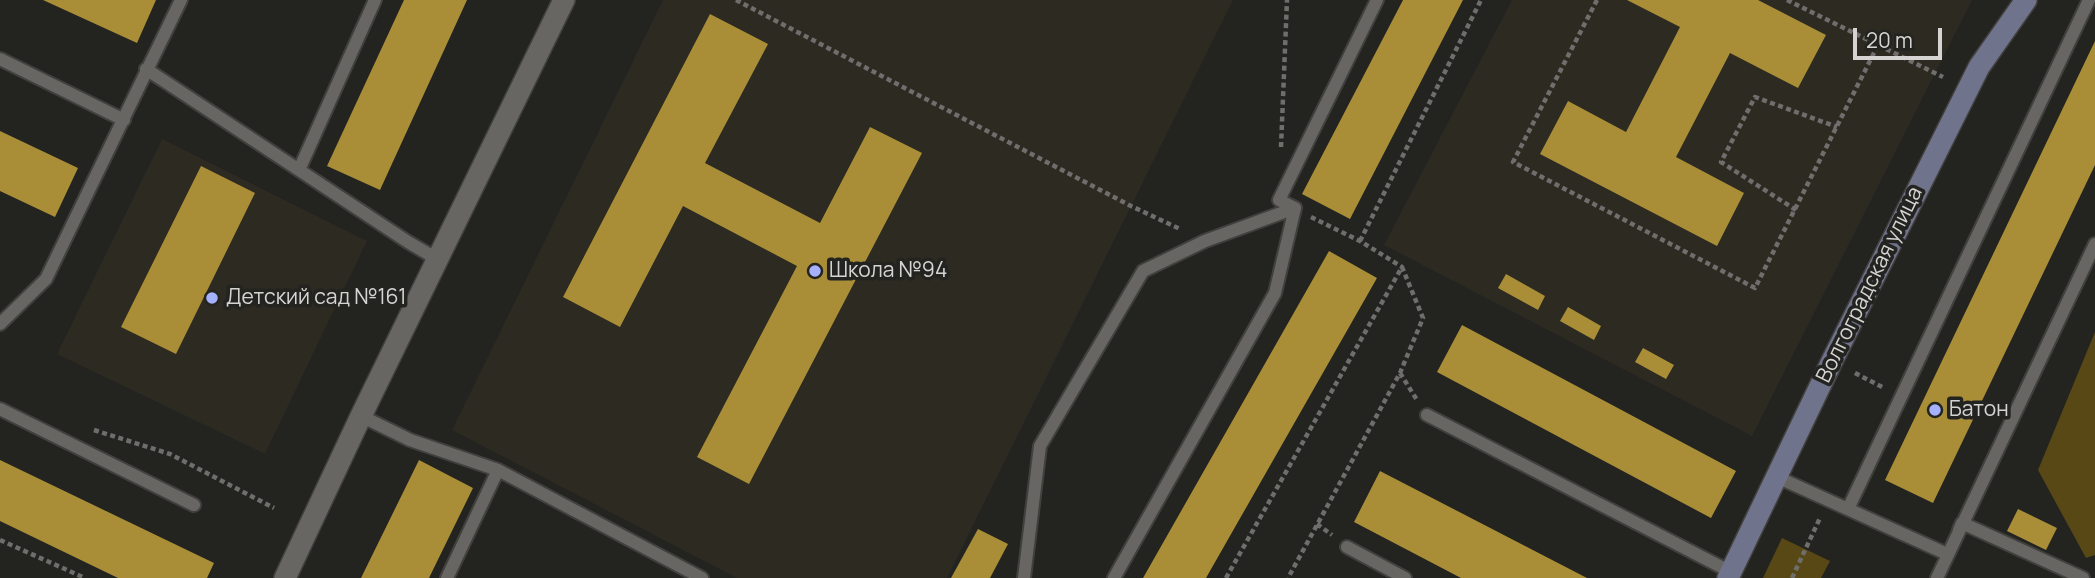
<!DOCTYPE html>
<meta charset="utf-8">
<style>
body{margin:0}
#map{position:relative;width:2095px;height:578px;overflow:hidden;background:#232320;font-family:Manrope,sans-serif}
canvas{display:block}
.scale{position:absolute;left:1853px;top:28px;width:89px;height:32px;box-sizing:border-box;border:4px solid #d5d4d2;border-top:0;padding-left:9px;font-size:21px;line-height:24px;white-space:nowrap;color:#d5d4d2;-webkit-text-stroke:5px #232320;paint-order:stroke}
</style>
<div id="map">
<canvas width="2095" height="578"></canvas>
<div class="scale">20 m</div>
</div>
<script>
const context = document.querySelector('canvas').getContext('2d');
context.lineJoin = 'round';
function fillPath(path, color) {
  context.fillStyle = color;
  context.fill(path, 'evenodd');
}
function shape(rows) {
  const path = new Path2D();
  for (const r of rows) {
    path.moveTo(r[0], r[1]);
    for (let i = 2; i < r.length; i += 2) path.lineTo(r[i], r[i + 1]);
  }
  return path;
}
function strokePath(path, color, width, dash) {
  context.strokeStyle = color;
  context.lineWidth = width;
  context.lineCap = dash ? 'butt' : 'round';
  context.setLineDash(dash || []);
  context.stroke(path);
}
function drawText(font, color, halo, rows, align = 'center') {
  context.font = font + ' Manrope,sans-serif';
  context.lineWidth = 7;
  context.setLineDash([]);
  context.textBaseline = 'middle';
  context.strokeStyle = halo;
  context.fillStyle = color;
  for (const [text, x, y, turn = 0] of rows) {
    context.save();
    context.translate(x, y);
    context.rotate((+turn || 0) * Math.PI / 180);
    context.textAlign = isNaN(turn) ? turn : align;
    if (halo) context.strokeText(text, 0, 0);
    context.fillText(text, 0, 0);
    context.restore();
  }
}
const built = shape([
 [663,0,1233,0,947,578,737,578,452,430],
 [1512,0,1972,0,1752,436,1384,245],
 [162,139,367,241,265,454,57,354]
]);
const green = shape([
 [2095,332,2095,555,2086,558,2038,470],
 [1782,538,1830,561,1821,578,1763,578]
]);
const building = shape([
 [43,0,156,0,137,43],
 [404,0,467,0,380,190,327,166],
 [1403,0,1463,0,1350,219,1302,194],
 [1627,0,1758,0,1826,35,1798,88,1730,53,1676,157,1744,193,1717,246,1540,154,1568,101,1626,132,1680,27],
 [710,14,768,44,705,163,820,223,870,127,922,153,749,484,697,457,797,266,683,206,620,327,563,297],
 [2095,41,2095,165,1933,503,1885,480],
 [0,131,78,168,55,217,0,191],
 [201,166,255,193,176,354,121,327],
 [1329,251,1377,278,1206,578,1143,578],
 [1506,274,1545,296,1538,310,1498,288],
 [1568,307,1601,326,1594,340,1560,321],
 [1462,325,1736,471,1711,518,1437,372],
 [1643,348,1674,365,1666,379,1635,362],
 [0,460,214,563,207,578,118,578,0,521],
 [419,460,473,488,429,578,361,578],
 [1380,471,1587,578,1461,578,1354,522],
 [2018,509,2057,528,2046,550,2007,531],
 [978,529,1008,544,990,578,951,578]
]);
const path = shape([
 [736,0,1131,206,1180,229],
 [1597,0,1513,162,1755,288,1878,45],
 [1787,0,1943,77],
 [1281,147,1287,0],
 [1796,210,1721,162,1755,97,1837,127],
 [1311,217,1360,241,1402,267],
 [1360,241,1481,0],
 [1400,373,1417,400],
 [1855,373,1884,388],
 [94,430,170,454,274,508],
 [1317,524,1332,535],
 [0,540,85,578],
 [1226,578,1402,267,1423,318,1400,373,1288,578],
 [1792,578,1820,518]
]);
const lane = shape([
 [375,0,299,170,408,242,437,259],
 [0,59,124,120],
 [146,69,299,170],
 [0,324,46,279,181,0],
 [0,409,194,505],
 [1427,415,1731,572],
 [361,416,410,440,498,470,447,578],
 [498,470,702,578],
 [1777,477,1947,554],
 [1848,509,2089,0],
 [1959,530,1962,523,2083,578],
 [1347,547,1405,578],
 [1024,578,1040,446,1143,271,1205,241,1295,208],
 [1114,578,1275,293,1295,208,1279,200,1377,0],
 [1937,578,2095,244]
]);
const street = shape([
 [285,578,361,416,564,0]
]);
const secondary = shape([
 [1728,578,1832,361,1979,67,2026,0]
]);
const markers = [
 [815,271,7,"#a5b1fc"],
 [212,298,7,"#a5b1fc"],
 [1935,410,7,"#a5b1fc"]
];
const poiNames = [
 ["Школа №94",829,271],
 ["Детский сад №161",226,298],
 ["Батон",1949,410]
];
const streetNames = [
 ["Волгоградская улица",1870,285,-64]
];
fillPath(built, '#2d2a22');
fillPath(green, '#584815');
fillPath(building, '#a98e37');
strokePath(lane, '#41403e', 16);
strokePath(street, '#41403e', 24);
strokePath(secondary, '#41403e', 24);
strokePath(path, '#6f6e6c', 4.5, [5, 3.5]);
strokePath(lane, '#676663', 12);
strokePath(street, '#676663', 21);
strokePath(secondary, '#70738c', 21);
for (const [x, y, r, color] of markers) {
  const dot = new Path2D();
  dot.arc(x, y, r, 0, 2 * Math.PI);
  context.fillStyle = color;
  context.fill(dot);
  strokePath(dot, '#232320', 2.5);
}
drawText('21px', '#d5d4d2', '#232320', poiNames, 'left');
drawText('21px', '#d5d4d2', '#232320', streetNames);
</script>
